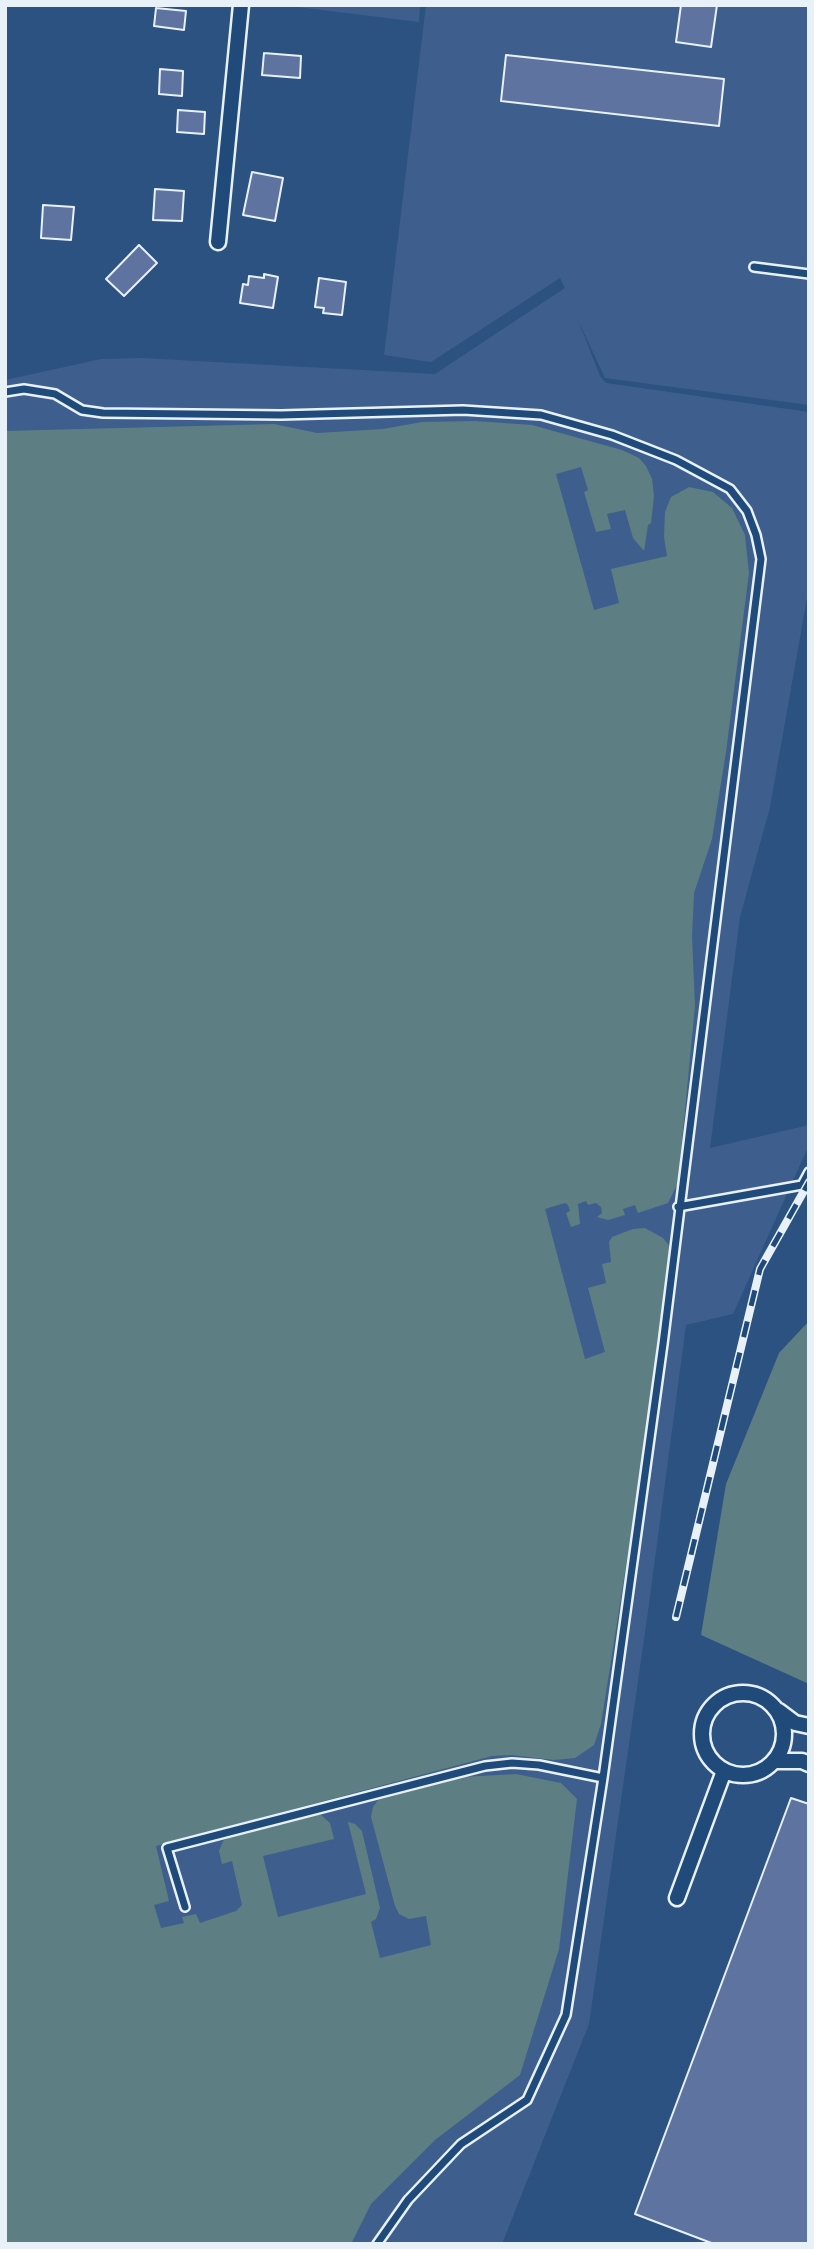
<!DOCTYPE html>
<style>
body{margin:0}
#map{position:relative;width:814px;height:2249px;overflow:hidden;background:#2b5281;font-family:"Balsamiq Sans",sans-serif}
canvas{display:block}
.frame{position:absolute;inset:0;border:7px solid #e8f1f8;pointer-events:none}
</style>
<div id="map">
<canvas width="814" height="2249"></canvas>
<div class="frame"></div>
</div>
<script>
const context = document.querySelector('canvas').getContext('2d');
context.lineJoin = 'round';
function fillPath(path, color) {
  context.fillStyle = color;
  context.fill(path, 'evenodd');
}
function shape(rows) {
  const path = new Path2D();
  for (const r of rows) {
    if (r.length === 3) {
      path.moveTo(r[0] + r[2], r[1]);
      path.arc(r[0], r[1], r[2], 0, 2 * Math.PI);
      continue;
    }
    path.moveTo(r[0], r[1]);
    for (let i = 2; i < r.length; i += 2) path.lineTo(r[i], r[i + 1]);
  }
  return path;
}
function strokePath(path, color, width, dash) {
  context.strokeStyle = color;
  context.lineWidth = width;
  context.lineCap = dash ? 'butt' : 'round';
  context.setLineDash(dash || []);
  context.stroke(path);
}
const built = shape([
 [281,5,420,5,419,22],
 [426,5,809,5,809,405,605,378,578,320,600,376,606,383,809,412,809,587,770,807,740,917,710,1148,809,1125,809,1145,733,1314,686,1325,649,1604,589,2024,502,2244,5,2244,5,380,101,359,142,358,435,374,565,288,560,278,431,362,384,355]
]);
const green = shape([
 [475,421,532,425,622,450,639,458,646,466,652,479,654,496,651,523,648,525,644,551,633,538,625,510,607,514,611,529,596,532,584,492,588,490,581,467,556,474,594,610,619,603,611,569,667,556,664,537,665,512,671,497,689,487,713,492,732,508,745,535,749,573,726,752,712,839,694,893,692,936,695,1006,678,1183,668,1203,638,1213,635,1205,623,1209,625,1215,608,1220,597,1217,602,1213,601,1207,596,1203,588,1205,586,1201,578,1204,580,1224,571,1227,566,1213,570,1211,568,1205,565,1203,545,1209,585,1359,605,1352,588,1288,606,1283,602,1264,611,1262,609,1242,612,1237,633,1229,645,1228,663,1238,672,1249,673,1268,601,1724,594,1745,575,1758,554,1760,511,1755,492,1756,156,1846,169,1901,154,1905,161,1928,184,1923,182,1917,196,1914,200,1923,236,1911,242,1905,232,1861,222,1864,219,1851,223,1841,228,1838,315,1815,321,1815,330,1823,334,1839,263,1856,278,1917,366,1894,348,1822,355,1824,362,1831,380,1908,376,1919,371,1922,380,1958,431,1945,426,1916,409,1919,399,1914,395,1906,371,1817,373,1807,378,1800,462,1777,516,1774,561,1783,577,1799,559,1949,520,2075,435,2140,371,2204,351,2244,5,2244,5,431,274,424,317,433,383,429,422,422],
 [809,1321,809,1684,701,1635,726,1484,779,1353]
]);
const building = shape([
 [681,5,717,5,711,47,676,42,681,5],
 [156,8,186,11,184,30,154,26,156,8],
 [264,53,301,56,300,78,262,75,264,53],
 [506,55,724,79,719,126,501,101,506,55],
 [160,69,183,71,182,96,159,94,160,69],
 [178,110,205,112,204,134,177,132,178,110],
 [252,172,283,178,275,221,243,215,252,172],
 [155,189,184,191,182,221,153,220,155,189],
 [43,205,74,207,71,240,41,238,43,205],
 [139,245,157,263,124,296,106,279,139,245],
 [264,274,278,277,273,308,240,303,243,284,248,285,249,276,264,278,264,274],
 [319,278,346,282,342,315,323,313,324,308,315,307,319,278],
 [791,1798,809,1804,809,2244,714,2244,635,2214,791,1798]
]);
const service = shape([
 [754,267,809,274],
 [5,392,24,389,55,394,82,410,103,413,281,415,463,410,541,415,612,435,676,460,730,489,747,511,756,535,761,559,663,1344,603,1778,566,2015,527,2100,461,2144,408,2200,377,2244],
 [678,1207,802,1185,809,1172],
 [185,1907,167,1848,485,1766,512,1763,539,1765,603,1778]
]);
const minor = shape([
 [218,242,241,5],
 [743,1734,41],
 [779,1711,795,1723,809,1726],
 [775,1761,802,1761,809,1764],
 [677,1898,724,1771]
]);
const rail = shape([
 [676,1617,760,1269,809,1182]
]);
fillPath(built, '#3e5f8d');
fillPath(green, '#5d7e82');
fillPath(building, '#5f73a1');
strokePath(building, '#e8f1f8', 2);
strokePath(service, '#e8f1f8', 12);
strokePath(minor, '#e8f1f8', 19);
strokePath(service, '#1f4a7a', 7);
strokePath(minor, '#1f4a7a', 14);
strokePath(rail, '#e8f1f8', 8);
strokePath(rail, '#1f4a7a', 5, [16]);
</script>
